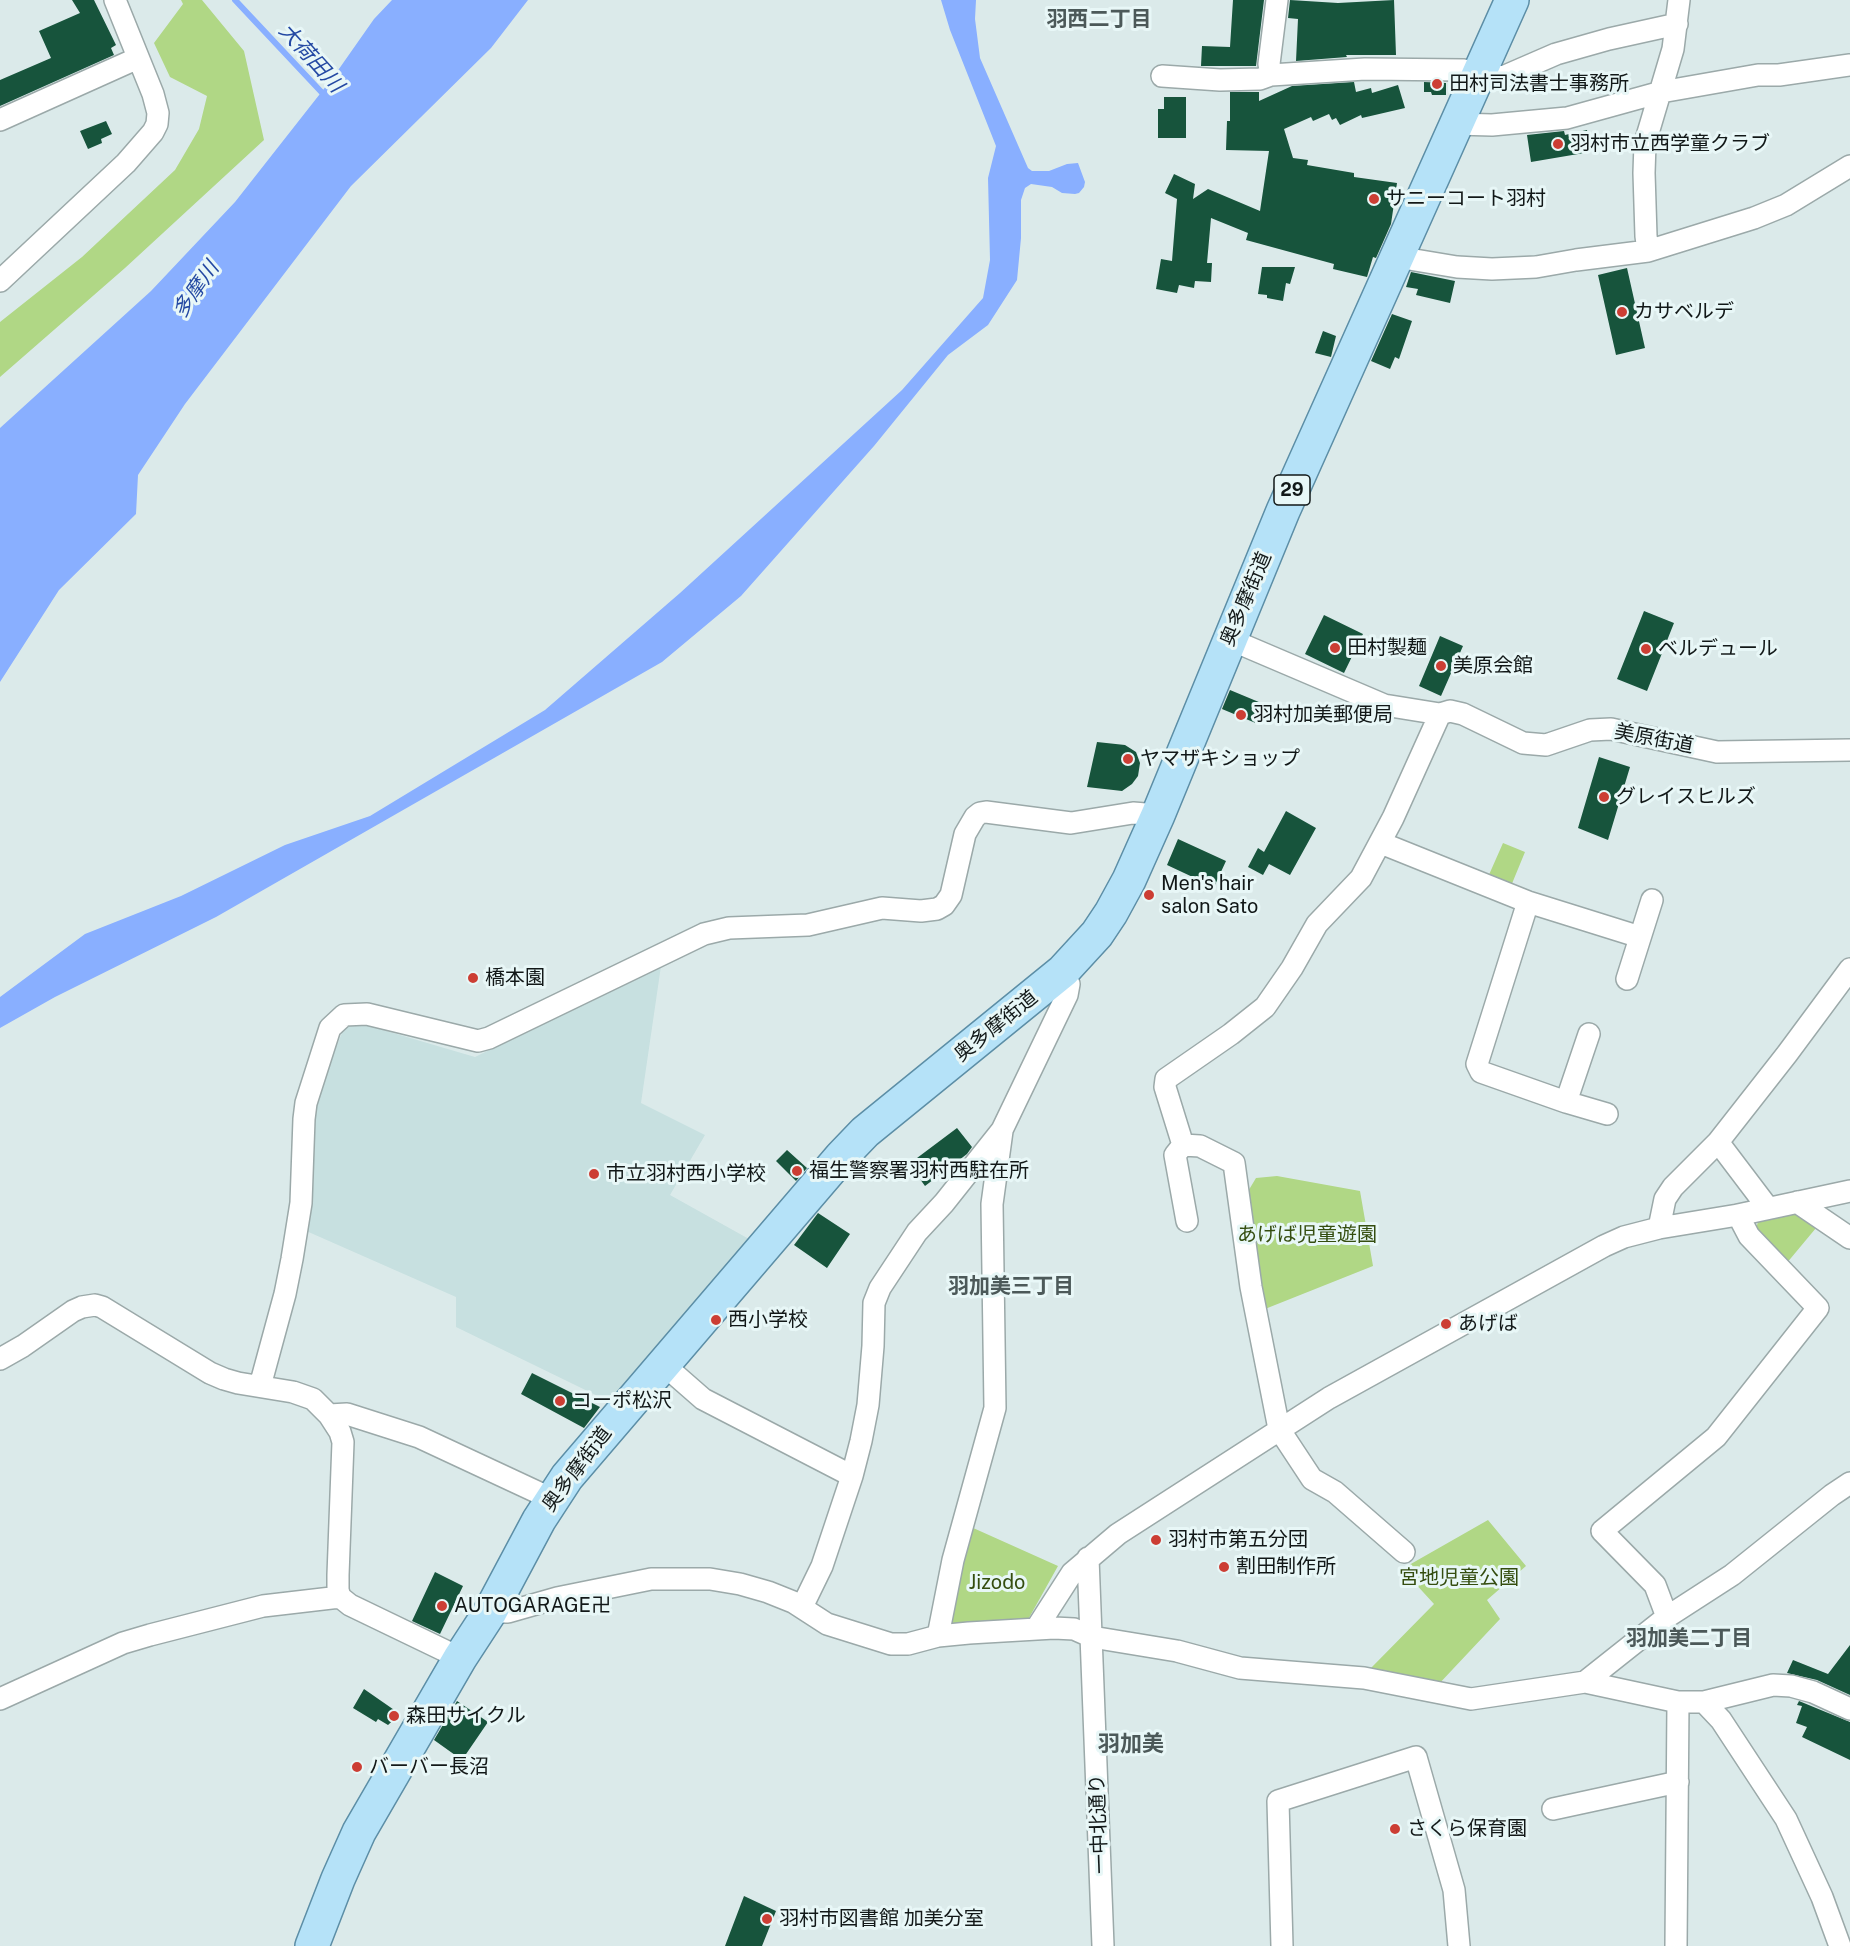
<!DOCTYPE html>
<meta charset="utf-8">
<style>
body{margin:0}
canvas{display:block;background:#dbeaea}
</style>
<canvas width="1850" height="1946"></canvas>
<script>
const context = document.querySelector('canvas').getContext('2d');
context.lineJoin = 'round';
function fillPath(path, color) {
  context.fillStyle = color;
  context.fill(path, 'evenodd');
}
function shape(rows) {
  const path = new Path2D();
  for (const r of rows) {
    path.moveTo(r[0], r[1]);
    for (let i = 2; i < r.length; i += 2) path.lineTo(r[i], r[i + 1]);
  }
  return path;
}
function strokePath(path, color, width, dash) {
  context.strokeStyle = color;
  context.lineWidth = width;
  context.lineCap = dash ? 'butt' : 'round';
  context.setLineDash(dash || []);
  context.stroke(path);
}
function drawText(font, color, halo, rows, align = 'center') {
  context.font = font + ' "Public Sans","Noto Sans JP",sans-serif';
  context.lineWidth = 6;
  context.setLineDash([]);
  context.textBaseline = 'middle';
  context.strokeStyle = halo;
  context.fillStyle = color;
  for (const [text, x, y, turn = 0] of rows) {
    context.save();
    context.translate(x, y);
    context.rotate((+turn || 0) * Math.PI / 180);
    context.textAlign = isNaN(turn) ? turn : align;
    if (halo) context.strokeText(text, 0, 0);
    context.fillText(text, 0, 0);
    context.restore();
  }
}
const built = shape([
 [661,966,641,1103,705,1135,670,1195,749,1239,610,1402,456,1327,456,1297,304,1230,312,1107,346,1023,359,1023,475,1057]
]);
const green = shape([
 [181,0,202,0,244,51,264,140,125,268,0,377,0,322,82,257,175,170,199,129,207,96,170,77,154,43,183,4],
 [1503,843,1525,852,1511,886,1488,877],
 [1277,1176,1360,1191,1373,1266,1265,1309,1247,1193,1256,1178],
 [1794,1212,1816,1228,1786,1264,1755,1231,1759,1219],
 [1488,1520,1526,1566,1487,1600,1500,1619,1437,1686,1371,1668,1434,1604,1402,1569],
 [971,1527,1058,1566,1025,1625,942,1627]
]);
const water = shape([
 [392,0,528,0,491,48,351,186,185,404,138,475,136,514,59,590,0,682,0,428,151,291,235,202,334,76,374,19],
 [941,0,976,0,975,19,980,58,1028,168,1032,171,1049,171,1067,164,1078,163,1085,182,1084,187,1079,193,1075,194,1062,193,1052,187,1031,184,1025,188,1021,200,1021,238,1017,280,988,325,948,355,874,446,741,596,662,662,216,917,55,997,0,1028,0,997,85,934,181,896,285,845,370,816,545,710,680,593,902,390,983,298,990,260,988,178,996,146,950,30]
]);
const stream = shape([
 [235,0,327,98]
]);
const building = shape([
 [72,0,94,0,116,45,111,48,114,55,0,106,0,80,51,58,39,31,80,13],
 [1233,0,1264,0,1256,66,1201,66,1202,46,1230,47],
 [1290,0,1338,3,1394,0,1396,55,1346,55,1347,57,1296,61,1298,19,1288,18],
 [1354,82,1356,92,1371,88,1372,93,1398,85,1405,108,1362,118,1361,115,1340,125,1336,118,1332,120,1329,114,1313,121,1311,117,1284,129,1293,158,1308,160,1307,165,1354,173,1354,177,1397,183,1391,224,1376,258,1373,257,1367,277,1333,269,1334,264,1246,240,1248,233,1211,218,1207,263,1212,263,1211,282,1195,281,1194,288,1179,285,1177,293,1156,289,1161,259,1172,261,1177,199,1165,193,1174,174,1195,184,1193,199,1208,189,1260,211,1269,151,1226,150,1227,121,1230,121,1230,92,1259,92,1259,101,1292,86],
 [1424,82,1446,83,1446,95,1432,95,1431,92,1424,92],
 [1164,97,1186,97,1186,138,1158,138,1158,109,1164,109],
 [106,121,112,134,101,139,102,143,88,149,80,131],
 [1587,130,1590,152,1531,162,1527,135,1564,131,1565,135],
 [1262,267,1295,267,1290,284,1286,283,1283,301,1267,298,1267,295,1258,294],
 [1627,268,1645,348,1616,355,1598,275],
 [1411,272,1455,281,1450,303,1416,295,1418,289,1406,287],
 [1392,314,1412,321,1399,359,1395,357,1390,369,1371,361],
 [1323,331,1336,336,1331,357,1315,353],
 [1644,611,1674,623,1647,691,1617,679],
 [1324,615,1363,634,1344,673,1305,654],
 [1440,636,1463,646,1441,696,1419,686],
 [1230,690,1266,705,1258,724,1222,709],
 [1097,742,1125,745,1136,752,1140,763,1138,776,1132,784,1122,791,1087,787],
 [1599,757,1630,767,1608,840,1578,828],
 [1286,811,1316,828,1290,875,1269,864,1263,875,1248,867,1258,848,1264,852],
 [1178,839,1226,861,1214,887,1167,865],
 [957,1128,972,1147,967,1154,925,1186,909,1164],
 [787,1150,807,1168,796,1181,776,1161],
 [818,1213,850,1234,827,1268,794,1245],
 [532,1373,600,1407,584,1428,521,1394],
 [435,1572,463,1586,440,1634,412,1621],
 [1850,1645,1850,1695,1817,1680,1787,1673,1793,1660,1828,1674],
 [364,1689,400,1714,388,1725,378,1719,376,1722,353,1708],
 [457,1701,488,1722,462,1760,434,1740],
 [1799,1701,1850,1722,1850,1760,1802,1737,1807,1727,1796,1723,1802,1706,1797,1705],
 [744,1896,776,1911,762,1946,725,1946]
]);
const street = shape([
 [1271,75,1269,64,1277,0],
 [1162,76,1220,80,1260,79,1271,75,1365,69,1464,70,1503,77,1556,54,1609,39,1677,24],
 [0,120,138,58],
 [1456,124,1492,125,1567,118,1661,92,1758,75,1779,75,1850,65],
 [1648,251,1646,236,1644,173,1645,143,1673,49,1679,0],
 [1397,257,1457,267,1492,269,1536,267,1576,260,1648,251,1754,218,1786,205,1850,166],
 [0,281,126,163,153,132,157,124,158,113,153,94,115,0],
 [1229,639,1384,705,1440,714,1450,711,1463,714,1523,743,1546,745,1590,730,1611,729,1717,752,1850,750],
 [1381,843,1528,902,1640,937],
 [1528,902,1477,1064,1481,1072,1566,1102,1607,1114],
 [1627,979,1652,900],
 [1566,1102,1589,1034],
 [1718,1142,1768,1208],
 [1183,1145,1200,1146,1234,1163,1251,1287,1279,1429,1312,1479,1335,1492,1404,1552],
 [1797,1202,1850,1238],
 [1187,1221,1175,1155,1183,1145,1165,1087,1166,1079,1231,1034,1265,1007,1292,968,1317,924,1361,878,1393,818,1440,714],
 [1659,1228,1665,1199,1673,1187,1718,1142,1787,1054,1850,969],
 [0,1359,23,1346,73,1311,82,1307,95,1305,102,1307,210,1373,224,1379,238,1383,293,1392,313,1399,329,1415,340,1432,343,1442,338,1575,338,1590,340,1597,350,1605,460,1658],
 [663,1364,703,1399,852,1476],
 [260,1386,285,1294,292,1259,301,1203,304,1119,306,1103,330,1028,344,1015,367,1014,478,1041,489,1038,704,934,729,928,808,925,882,908,921,911,937,909,944,905,951,895,965,834,975,817,980,813,986,812,1071,823,1133,813,1158,815],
 [329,1415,347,1414,419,1437,552,1499],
 [1088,1558,1103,1946],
 [802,1607,822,1566,852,1476,861,1441,868,1405,873,1346,874,1303,880,1288,917,1232,944,1203,1002,1130,1067,995,1069,984,1063,971],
 [490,1612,508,1612,557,1598,651,1579,710,1579,740,1584,768,1592,793,1602,827,1624,891,1644,908,1644,938,1636,969,1633,1054,1628,1074,1629,1092,1637,1177,1651,1240,1668,1364,1678,1471,1699,1585,1682,1678,1702,1704,1702,1773,1685,1791,1686,1813,1692,1850,1709],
 [1667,1617,1655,1585,1602,1531,1716,1437,1818,1308,1749,1236,1738,1215],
 [1036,1629,1072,1573,1118,1534,1329,1398,1604,1246,1624,1237,1659,1228,1738,1215,1850,1191],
 [938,1636,953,1560,995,1408,992,1204,1002,1131],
 [1585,1682,1667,1617,1732,1575,1832,1495,1850,1483],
 [0,1699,123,1643,150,1635,263,1606,340,1597],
 [1704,1702,1721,1720,1786,1819,1822,1897,1840,1946],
 [1553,1809,1678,1782],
 [1282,1946,1278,1801,1416,1757,1454,1890,1459,1946],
 [1676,1946,1678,1702]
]);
const primary = shape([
 [312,1946,338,1879,359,1832,460,1658,490,1612,539,1520,567,1477,841,1157,865,1132,1063,971,1097,934,1111,913,1129,880,1158,815,1283,511,1512,0]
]);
const markers = [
 [1437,84,6,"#cc3e34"],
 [1558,144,6,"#cc3e34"],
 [1374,199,6,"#cc3e34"],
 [1622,312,6,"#cc3e34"],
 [1335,648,6,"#cc3e34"],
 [1646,649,6,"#cc3e34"],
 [1441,666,6,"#cc3e34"],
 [1241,715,6,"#cc3e34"],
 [1128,759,6,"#cc3e34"],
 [1604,797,6,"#cc3e34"],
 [1149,895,6,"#cc3e34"],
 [473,978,6,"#cc3e34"],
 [797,1171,6,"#cc3e34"],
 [594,1174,6,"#cc3e34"],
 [716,1320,6,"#cc3e34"],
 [1446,1324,6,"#cc3e34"],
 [560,1401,6,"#cc3e34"],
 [1156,1540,6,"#cc3e34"],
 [1224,1567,6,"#cc3e34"],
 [442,1606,6,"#cc3e34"],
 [394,1716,6,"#cc3e34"],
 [357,1767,6,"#cc3e34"],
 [1395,1829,6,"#cc3e34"],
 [767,1919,6,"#cc3e34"]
];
const shields = [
 [1292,490,36]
];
const shieldNames = [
 ["29",1292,490]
];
const poiNames = [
 ["田村司法書士事務所",1449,84],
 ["羽村市立西学童クラブ",1570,144],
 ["サニーコート羽村",1386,199],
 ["カサベルデ",1634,312],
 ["田村製麺",1347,648],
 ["ベルデュール",1658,649],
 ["美原会館",1453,666],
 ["羽村加美郵便局",1253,715],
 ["ヤマザキショップ",1140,759],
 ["グレイスヒルズ",1616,797],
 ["Men's hair",1161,884],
 ["salon Sato",1161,907],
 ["橋本園",485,978],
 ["福生警察署羽村西駐在所",809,1171],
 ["市立羽村西小学校",606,1174],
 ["西小学校",728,1320],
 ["あげば",1458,1324],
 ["コーポ松沢",572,1401],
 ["羽村市第五分団",1168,1540],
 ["割田制作所",1236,1567],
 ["AUTOGARAGE卍",454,1606],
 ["森田サイクル",406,1716],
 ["バーバー長沼",369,1767],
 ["さくら保育園",1407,1829],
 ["羽村市図書館 加美分室",779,1919]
];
const streetNames = [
 ["奥多摩街道",1246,599,-67],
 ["美原街道",1654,739,11],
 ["奥多摩街道",996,1026,-39],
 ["奥多摩街道",577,1469,-53],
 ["一中北通り",1099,1824,-92]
];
const parkNames = [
 ["あげば児童遊園",1307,1235],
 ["宮地児童公園",1459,1578],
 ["Jizodo",997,1583]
];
const neighbourhoodNames = [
 ["羽西二丁目",1099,20],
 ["羽加美三丁目",1011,1287],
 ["羽加美二丁目",1689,1639]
];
const waterNames = [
 ["大荷田川",311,58,48],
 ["多摩川",196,290,-55]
];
const quarterNames = [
 ["羽加美",1131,1744]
];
fillPath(built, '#c7e0e0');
fillPath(green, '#b0d785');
fillPath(water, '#89afff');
strokePath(stream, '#89afff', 6);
fillPath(building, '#17543c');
strokePath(street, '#9ba9a9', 24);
strokePath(primary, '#5c8ea6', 36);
strokePath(street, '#fff', 21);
strokePath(primary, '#b5e2f8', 33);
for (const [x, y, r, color] of markers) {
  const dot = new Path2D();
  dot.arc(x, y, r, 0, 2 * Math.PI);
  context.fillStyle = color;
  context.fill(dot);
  strokePath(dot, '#e8f7f7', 2);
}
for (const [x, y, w] of shields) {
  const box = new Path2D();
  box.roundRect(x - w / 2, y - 15, w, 30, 4.5);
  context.fillStyle = '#e8f7f7';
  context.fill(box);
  strokePath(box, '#121818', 1.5);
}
drawText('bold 18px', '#121818', null, shieldNames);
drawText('20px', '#121818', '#e8f7f7', poiNames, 'left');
drawText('20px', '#121818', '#e8f7f7', streetNames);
drawText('20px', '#344d0f', '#e8f7f7', parkNames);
drawText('bold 21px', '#4c5959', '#e8f7f7', neighbourhoodNames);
drawText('italic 21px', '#2449a3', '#e8f7f7', waterNames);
drawText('bold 22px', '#4c5959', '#e8f7f7', quarterNames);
</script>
